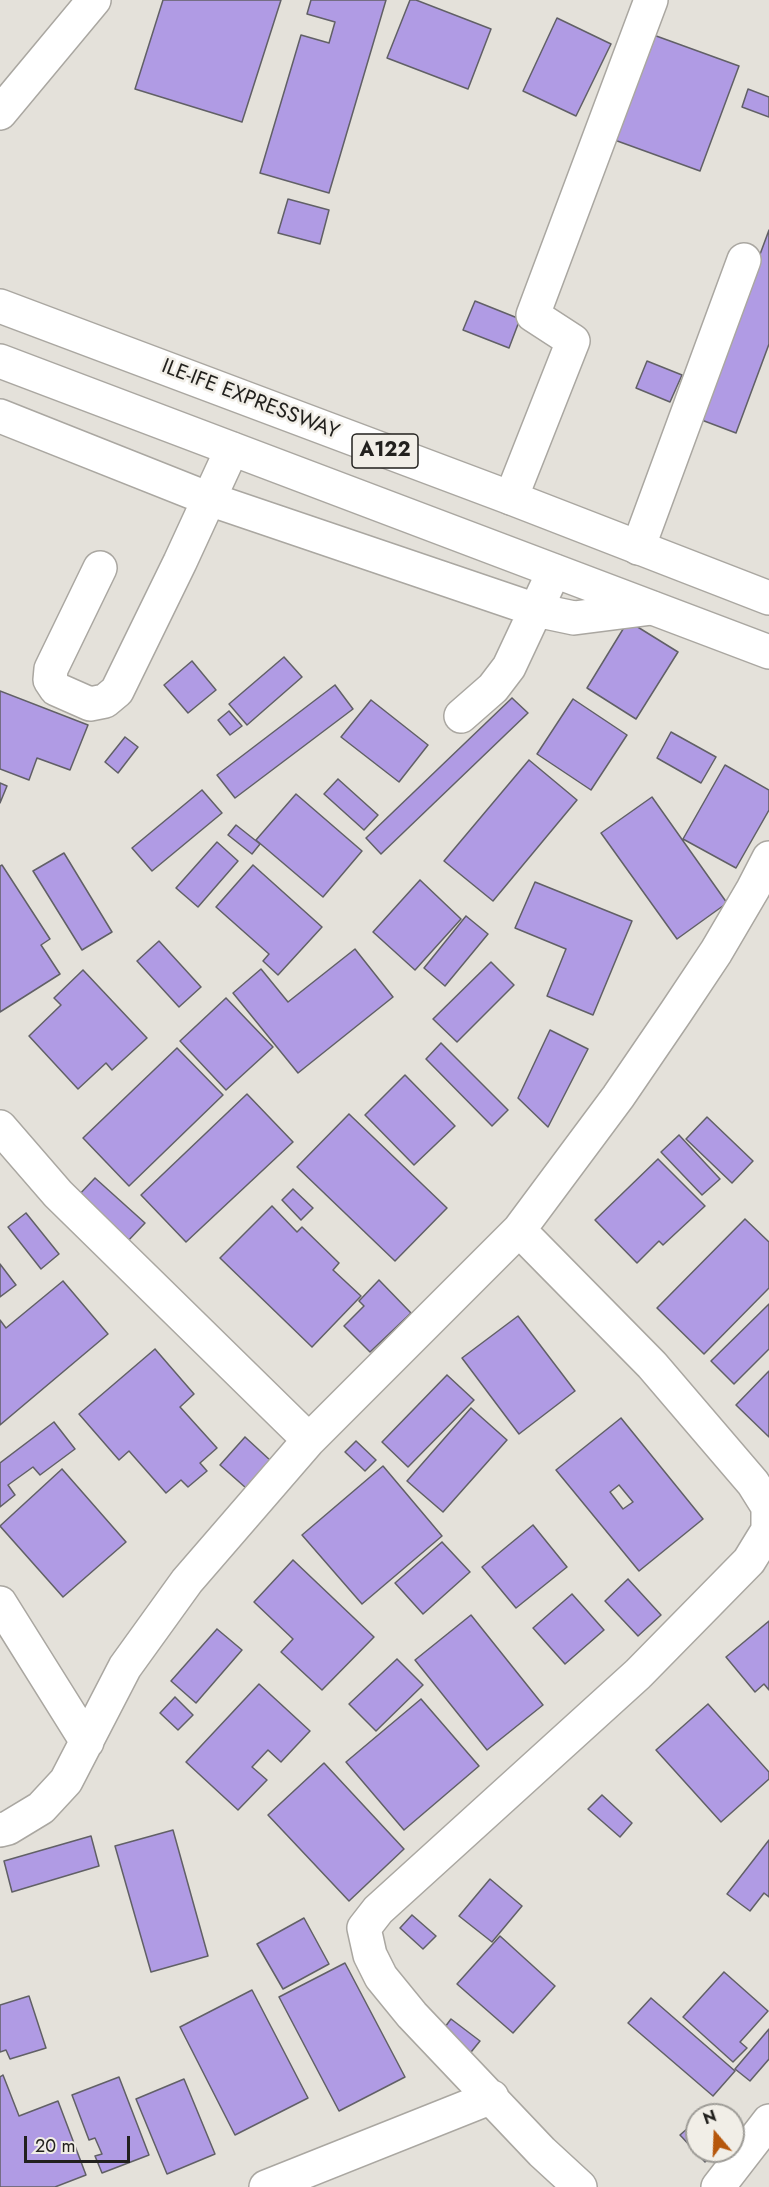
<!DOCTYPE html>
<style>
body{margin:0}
#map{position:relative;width:769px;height:2187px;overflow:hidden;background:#e4e1da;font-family:Jost,sans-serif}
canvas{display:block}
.north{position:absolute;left:685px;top:2103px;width:60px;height:60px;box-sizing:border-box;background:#f1eee7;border:2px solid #9e9c97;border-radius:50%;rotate:341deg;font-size:16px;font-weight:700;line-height:24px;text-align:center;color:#22211e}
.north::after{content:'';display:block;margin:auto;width:21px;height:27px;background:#b6570c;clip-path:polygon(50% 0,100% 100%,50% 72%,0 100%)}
.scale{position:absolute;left:24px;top:2136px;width:106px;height:27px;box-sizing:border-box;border:3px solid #22211e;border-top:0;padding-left:8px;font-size:18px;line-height:21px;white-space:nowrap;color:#22211e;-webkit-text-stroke:4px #f1eee7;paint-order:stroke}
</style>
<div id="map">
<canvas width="769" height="2187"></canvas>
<div class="north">N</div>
<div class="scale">20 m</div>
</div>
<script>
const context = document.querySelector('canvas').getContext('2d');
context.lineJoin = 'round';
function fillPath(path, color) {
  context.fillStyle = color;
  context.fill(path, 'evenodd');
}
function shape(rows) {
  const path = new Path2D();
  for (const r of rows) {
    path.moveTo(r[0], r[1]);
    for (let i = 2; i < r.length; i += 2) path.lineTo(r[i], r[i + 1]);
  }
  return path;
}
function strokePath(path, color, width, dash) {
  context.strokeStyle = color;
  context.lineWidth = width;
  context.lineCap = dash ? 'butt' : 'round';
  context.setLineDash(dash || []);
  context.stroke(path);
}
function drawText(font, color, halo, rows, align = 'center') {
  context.font = font + ' Jost,sans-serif';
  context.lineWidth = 5;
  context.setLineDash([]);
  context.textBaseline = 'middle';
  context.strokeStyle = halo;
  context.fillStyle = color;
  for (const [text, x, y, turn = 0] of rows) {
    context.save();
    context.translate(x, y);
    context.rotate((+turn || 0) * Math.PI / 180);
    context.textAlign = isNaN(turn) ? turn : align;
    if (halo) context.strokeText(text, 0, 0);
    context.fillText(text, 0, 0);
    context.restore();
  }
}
const building = shape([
 [163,0,281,0,242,122,135,89,163,0],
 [311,0,386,0,329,193,260,173,301,35,329,43,335,22,307,14,311,0],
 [410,0,416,0,491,29,468,89,387,58,410,0],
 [557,18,611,44,576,116,523,91,557,18],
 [648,33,739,66,700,171,609,138,648,33],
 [748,89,769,97,769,117,742,107,748,89],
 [288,199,329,210,320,244,278,233,288,199],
 [769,230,769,344,736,433,699,419,769,230],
 [475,301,520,319,509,348,463,330,475,301],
 [647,361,682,375,670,402,636,388,647,361],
 [628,621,678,652,636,719,587,688,628,621],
 [284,657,302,677,247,725,229,704,284,657],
 [192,661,216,690,188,713,164,685,192,661],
 [335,685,353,709,235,798,217,775,335,685],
 [0,691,88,725,70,770,37,758,29,780,0,769,0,691],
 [512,698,528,713,381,854,366,838,512,698],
 [573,699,627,735,591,790,537,754,573,699],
 [371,700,428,745,399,782,341,737,371,700],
 [229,711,242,726,230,735,218,720,229,711],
 [671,732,716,757,701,783,657,758,671,732],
 [125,737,138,747,118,773,105,762,125,737],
 [529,760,577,800,493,901,444,861,529,760],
 [725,765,769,790,769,810,736,868,683,839,725,765],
 [338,779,378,815,364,830,324,794,338,779],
 [0,783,7,786,0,803,0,783],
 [202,790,222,813,152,871,132,848,202,790],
 [296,794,362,851,323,897,256,840,296,794],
 [652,797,727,903,677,939,601,833,652,797],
 [236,825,260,844,252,854,228,835,236,825],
 [217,842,238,861,198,907,176,888,217,842],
 [64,853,112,932,82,950,33,871,64,853],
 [2,865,50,939,41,945,60,974,0,1012,0,866,2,865],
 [253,865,322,927,278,975,263,961,269,954,216,907,253,865],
 [420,880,461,919,415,970,373,932,420,880],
 [535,882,632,921,593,1015,547,996,566,949,515,928,535,882],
 [466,916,488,934,445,986,424,968,466,916],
 [159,941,201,987,179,1007,137,961,159,941],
 [355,949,393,997,298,1073,233,993,261,969,288,1002,355,949],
 [491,962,514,985,457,1042,433,1019,491,962],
 [83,970,147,1038,112,1070,106,1063,78,1089,29,1036,61,1005,54,998,83,970],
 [226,998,273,1047,226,1090,180,1041,226,998],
 [550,1030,588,1049,548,1127,518,1098,550,1030],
 [441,1043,508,1110,492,1126,426,1059,441,1043],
 [177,1048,223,1095,129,1186,83,1138,177,1048],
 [405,1075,455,1126,414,1165,365,1115,405,1075],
 [247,1094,293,1142,186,1242,141,1195,247,1094],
 [349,1114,447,1208,395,1261,297,1167,349,1114],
 [707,1117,753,1161,732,1183,686,1139,707,1117],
 [679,1135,720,1179,702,1195,661,1152,679,1135],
 [658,1159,705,1206,663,1245,659,1241,637,1263,595,1220,658,1159],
 [95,1178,145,1223,126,1243,76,1198,95,1178],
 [293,1189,313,1208,301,1220,282,1200,293,1189],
 [272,1206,297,1232,302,1227,339,1263,333,1270,361,1296,312,1347,220,1258,272,1206],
 [26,1213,59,1254,41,1269,8,1227,26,1213],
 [745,1219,769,1242,769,1288,704,1354,657,1308,745,1219],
 [0,1264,16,1285,0,1297,0,1264],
 [379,1280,411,1313,370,1352,344,1326,364,1306,359,1301,379,1280],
 [63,1281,108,1334,0,1425,0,1320,6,1328,63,1281],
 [769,1304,769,1349,734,1384,711,1361,769,1304],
 [518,1316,575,1391,519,1434,462,1358,518,1316],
 [155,1349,194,1394,180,1407,217,1448,200,1463,207,1471,188,1487,181,1480,166,1493,129,1451,119,1460,79,1414,155,1349],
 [769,1371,769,1437,736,1405,769,1371],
 [447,1375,474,1400,408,1467,382,1442,447,1375],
 [471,1408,507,1440,443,1512,407,1481,471,1408],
 [621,1418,703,1519,639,1571,556,1470,621,1418],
 [619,1485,633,1502,623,1509,610,1492,619,1485],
 [54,1422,75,1449,40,1475,33,1467,8,1485,15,1495,0,1507,0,1463,54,1422],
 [245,1437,271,1461,246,1488,220,1465,245,1437],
 [356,1441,376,1460,365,1471,345,1452,356,1441],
 [383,1466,442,1536,362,1604,302,1535,383,1466],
 [62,1469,126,1542,63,1597,0,1526,62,1469],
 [533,1525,567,1567,516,1608,482,1567,533,1525],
 [442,1542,470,1572,423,1614,395,1583,442,1542],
 [293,1560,374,1637,322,1690,281,1652,293,1639,254,1602,293,1560],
 [628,1579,661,1615,638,1636,605,1601,628,1579],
 [572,1594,604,1630,565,1664,533,1628,572,1594],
 [471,1615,543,1705,487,1750,415,1660,471,1615],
 [769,1621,769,1690,764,1684,755,1692,726,1657,769,1621],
 [217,1629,242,1650,196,1703,171,1681,217,1629],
 [397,1659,423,1685,376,1731,349,1704,397,1659],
 [259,1684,310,1731,281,1762,268,1750,252,1767,267,1780,238,1810,186,1762,259,1684],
 [175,1697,193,1715,178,1730,160,1713,175,1697],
 [421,1699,479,1766,404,1830,346,1762,421,1699],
 [708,1704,769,1772,769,1779,721,1822,656,1750,708,1704],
 [324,1763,404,1849,349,1901,268,1815,324,1763],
 [602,1795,632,1823,620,1837,588,1809,602,1795],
 [173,1830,208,1956,151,1972,115,1846,173,1830],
 [91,1836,99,1866,12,1892,4,1861,91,1836],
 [769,1840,769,1897,764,1893,750,1911,727,1894,769,1840],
 [490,1879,522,1906,492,1942,459,1916,490,1879],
 [412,1915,436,1936,423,1949,400,1928,412,1915],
 [304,1918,329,1964,283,1989,257,1944,304,1918],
 [500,1936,555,1986,513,2033,457,1984,500,1936],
 [345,1963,405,2077,339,2111,279,1997,345,1963],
 [724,1972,768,2011,740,2042,747,2048,733,2062,683,2017,724,1972],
 [252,1990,308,2098,235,2135,180,2027,252,1990],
 [29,1996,46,2048,10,2059,6,2050,0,2052,0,2005,29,1996],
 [651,1998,735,2071,713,2096,628,2023,651,1998],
 [451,2019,480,2041,467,2057,439,2035,451,2019],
 [769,2029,769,2059,750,2081,735,2069,769,2029],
 [3,2075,19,2116,58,2101,86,2175,55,2187,0,2187,0,2077,3,2075],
 [119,2077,149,2155,102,2173,95,2156,102,2154,95,2138,89,2140,72,2095,119,2077],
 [184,2079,215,2154,167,2174,136,2099,184,2079],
 [697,2120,697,2151,717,2151,705,2162,680,2135,697,2120]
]);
const minor = shape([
 [0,113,94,0],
 [0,416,209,499,536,610,574,618,652,608],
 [511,498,573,341,533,315,651,0],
 [638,548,744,260],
 [100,568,51,669,50,680,56,689,90,704,105,701,117,691,180,562,232,449],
 [461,716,493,688,509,667,554,571],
 [0,1127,58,1194,309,1440],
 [519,1230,652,1365,753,1483,768,1507,768,1530,749,1561,638,1674,378,1910,364,1928,370,1955,381,1977,412,2015,542,2152,580,2187],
 [0,1603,87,1742],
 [0,1830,8,1828,41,1808,66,1781,125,1667,187,1581,309,1440,519,1230,618,1097,676,1012,716,952,753,889,769,858],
 [266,2187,492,2097],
 [718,2187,769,2121]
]);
const highway = shape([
 [0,306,511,498,769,598],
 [0,361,769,652]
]);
const shields = [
 [385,451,66]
];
const shieldNames = [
 ["A122",385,451]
];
const streetNames = [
 ["ILE-IFE EXPRESSWAY",250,400,21]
];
fillPath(building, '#b09be4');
strokePath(building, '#616066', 1.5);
strokePath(minor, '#aaa7a1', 36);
strokePath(highway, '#aaa7a1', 36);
strokePath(minor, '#fff', 33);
strokePath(highway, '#fff', 33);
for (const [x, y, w] of shields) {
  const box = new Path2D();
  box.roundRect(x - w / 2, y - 17, w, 34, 4.5);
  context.fillStyle = '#f1eee7';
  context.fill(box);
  strokePath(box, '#22211e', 1.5);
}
drawText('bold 20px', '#22211e', null, shieldNames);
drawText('21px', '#22211e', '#f1eee7', streetNames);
</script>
